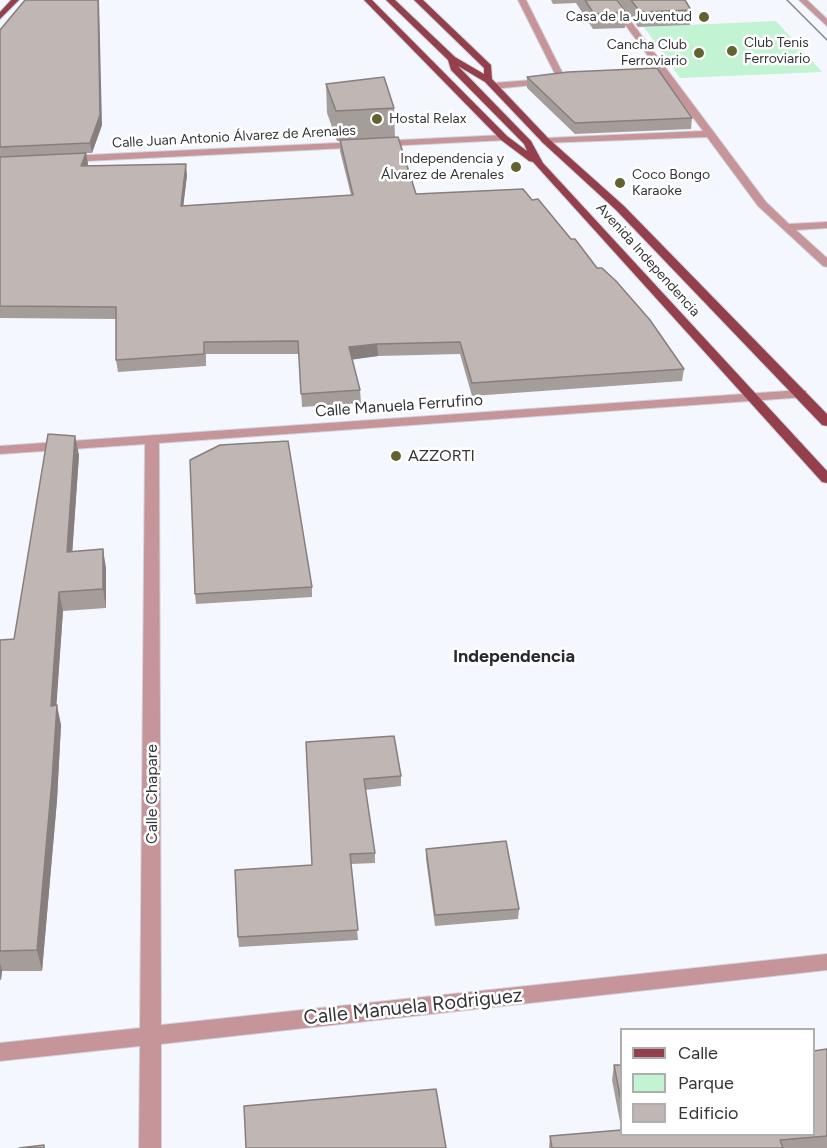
<!DOCTYPE html>
<meta charset="utf-8">
<style>
body{margin:0}
#map{position:relative;width:827px;height:1148px;overflow:hidden;background:#f5f7ff;font-family:Figtree,sans-serif}
canvas{display:block}
.legend{position:absolute;left:620px;top:1028px;width:195px;height:108px;box-sizing:border-box;background:#fff;border:2px solid #aeaeaf;margin:0;padding:8px 10px;list-style:none;font-size:18px;color:#343538}
.legend li{display:flex;align-items:center;gap:12px;height:30px}
.legend b{width:30px;border:2px solid #aeaeaf}
</style>
<div id="map">
<canvas width="827" height="1148"></canvas>
<ul class="legend">
<li><b style="height:8px;background:#94404c"></b>Calle</li>
<li><b style="height:16px;background:#c2f3d3"></b>Parque</li>
<li><b style="height:16px;background:#c0b6b3"></b>Edificio</li>
</ul>
</div>
<script>
const context = document.querySelector('canvas').getContext('2d');
context.lineJoin = 'round';
function fillPath(path, color) {
  context.fillStyle = color;
  context.fill(path, 'evenodd');
}
function shape(rows) {
  const path = new Path2D();
  for (const r of rows) {
    path.moveTo(r[0], r[1]);
    for (let i = 2; i < r.length; i += 2) path.lineTo(r[i], r[i + 1]);
  }
  return path;
}
function strokePath(path, color, width, dash) {
  context.strokeStyle = color;
  context.lineWidth = width;
  context.lineCap = dash ? 'butt' : 'round';
  context.setLineDash(dash || []);
  context.stroke(path);
}
function drawText(font, color, halo, rows, align = 'center') {
  context.font = font + ' Figtree,sans-serif';
  context.lineWidth = 5;
  context.setLineDash([]);
  context.textBaseline = 'middle';
  context.strokeStyle = halo;
  context.fillStyle = color;
  for (const [text, x, y, turn = 0] of rows) {
    context.save();
    context.translate(x, y);
    context.rotate((+turn || 0) * Math.PI / 180);
    context.textAlign = isNaN(turn) ? turn : align;
    if (halo) context.strokeText(text, 0, 0);
    context.fillText(text, 0, 0);
    context.restore();
  }
}
const green = shape([
 [776,21,822,72,680,78,644,27]
]);
const minor = shape([
 [518,0,526,0,566,80,565,82,493,89,489,86,493,83,557,78,518,0],
 [607,0,615,0,766,202,789,224,827,222,827,228,796,230,827,258,827,267,823,266,758,206,707,137,543,143,541,141,546,138,703,131,607,0],
 [799,0,807,0,827,19,827,26,799,0],
 [504,135,507,136,507,140,67,162,62,159,67,156,504,135],
 [801,390,806,391,806,397,159,443,161,1025,827,954,827,970,161,1044,161,1148,139,1148,140,1046,0,1061,0,1043,140,1028,145,444,0,454,0,446,801,390]
]);
const major = shape([
 [11,0,19,0,0,19,0,12,11,0],
 [364,0,372,0,507,136,527,151,524,144,451,70,448,60,386,0,395,0,455,57,484,74,484,68,414,0,423,0,491,65,492,79,549,139,624,206,827,414,827,426,822,425,616,210,543,143,485,82,458,66,531,141,543,163,827,471,827,483,822,482,533,162,529,161,501,140,364,0]
]);
const tram = shape([
 [787,0,827,40]
]);
const wall = shape([
 [551,0,617,0,626,12,625,28,593,29,576,3,553,4],
 [618,0,685,0,691,10,690,25,638,27],
 [0,30,102,125,92,153,86,153,88,164,87,166,187,175,183,206,351,195,340,151,340,141,337,141,327,113,326,84,394,108,395,137,416,194,532,200,571,239,684,369,682,381,472,396,460,354,378,356,352,359,360,390,361,403,302,407,299,354,206,354,206,366,118,372,116,360,116,319,0,318],
 [527,77,692,118,691,129,575,134,527,88],
 [79,455,72,552,106,568,106,608,63,611,56,705,61,725,57,800,42,971,2,971,1,980,0,980,0,640,14,639],
 [312,587,312,597,196,604,195,594],
 [306,742,401,776,401,786,365,790,375,853,375,863,351,864,358,940,239,947,238,937,312,865],
 [426,849,519,909,518,919,435,926,426,859],
 [827,1049,827,1148,549,1148,550,1136,621,1134],
 [614,1065,621,1065,621,1127,612,1080]
]);
const shadedWall = shape([
 [98,0,99,0,102,125,92,153,90,143],
 [86,153,88,164,83,177,81,166],
 [186,164,187,175,182,217,181,206],
 [377,344,378,356,350,360,349,347],
 [75,436,79,455,71,571,67,552],
 [103,549,106,568,106,608,103,589],
 [59,592,63,611,55,726,51,706],
 [57,705,61,725,57,800,42,971,37,950],
 [0,963,2,971,1,980,0,976]
]);
const building = shape([
 [25,0,98,0,100,115,90,143,0,147,0,30,25,0],
 [585,0,617,0,626,12,594,14,585,0],
 [631,0,685,0,691,10,640,12,631,0],
 [657,68,692,118,575,123,527,77,568,72,657,68],
 [384,77,394,108,336,111,326,84,384,77],
 [398,137,416,194,523,189,532,200,538,199,571,239,575,239,597,268,602,268,616,281,650,320,684,369,472,383,460,342,377,344,349,347,360,390,301,394,298,341,204,342,204,354,116,360,116,307,0,306,0,157,86,153,81,166,186,164,181,206,353,195,340,140,398,137],
 [48,434,75,436,67,552,103,549,103,589,59,592,51,706,57,705,52,780,37,950,0,951,0,640,14,639,48,434],
 [288,441,312,587,195,594,190,460,220,445,288,441],
 [394,736,401,776,364,779,375,853,350,854,358,930,238,937,235,870,312,865,306,742,394,736],
 [506,841,519,909,435,915,426,849,506,841],
 [827,1049,827,1136,780,1140,783,1148,552,1148,550,1136,621,1130,621,1134,813,1134,813,1051,827,1049],
 [614,1065,621,1065,621,1101,614,1065],
 [436,1089,446,1148,246,1148,244,1106,436,1089],
 [44,1145,44,1148,19,1148,44,1145]
]);
const markers = [
 [704,17,6,"#636330"],
 [732,51,6,"#636330"],
 [699,53,6,"#636330"],
 [377,119,6,"#636330"],
 [516,167,6,"#636330"],
 [620,183,6,"#636330"],
 [396,456,6,"#636330"]
];
const farPoinames = [
 ["Casa de la Juventud",692,17],
 ["Club Tenis",744,43,"left"],
 ["Ferroviario",744,59,"left"],
 ["Cancha Club",687,45],
 ["Ferroviario",687,61],
 ["Hostal Relax",389,119,"left"],
 ["Independencia y",504,159],
 ["Álvarez de Arenales",504,175],
 ["Coco Bongo",632,175,"left"],
 ["Karaoke",632,191,"left"]
];
const farStreetnames = [
 ["Calle Juan Antonio Álvarez de Arenales",234,137,-3],
 ["Avenida Independencia",648,260,48]
];
const streetNames = [
 ["Calle Manuela Ferrufino",399,406,-4],
 ["Calle Chapare",152,794,-90]
];
const poiNames = [
 ["AZZORTI",408,456]
];
const neighbourhoodNames = [
 ["Independencia",514,657]
];
const nearStreetnames = [
 ["Calle Manuela Rodriguez",413,1007,-6]
];
fillPath(green, '#c2f3d3');
strokePath(minor, '#d2d4db', 2);
strokePath(major, '#d2d4db', 2);
fillPath(minor, '#c69599');
fillPath(major, '#94404c');
strokePath(tram, '#85878c', 1.5);
fillPath(wall, '#a59d9a');
fillPath(shadedWall, '#867f7d');
fillPath(building, '#c0b6b3');
strokePath(building, '#867f7d', 1.5);
for (const [x, y, r, color] of markers) {
  const dot = new Path2D();
  dot.arc(x, y, r, 0, 2 * Math.PI);
  context.fillStyle = color;
  context.fill(dot);
  strokePath(dot, '#fff', 2);
}
drawText('14px', '#343538', '#fff', farPoinames, 'right');
drawText('14px', '#343538', '#fff', farStreetnames);
drawText('16px', '#343538', '#fff', streetNames);
drawText('16px', '#343538', '#fff', poiNames, 'left');
drawText('bold 18px', '#282a31', '#fff', neighbourhoodNames);
drawText('20px', '#343538', '#fff', nearStreetnames);
</script>
